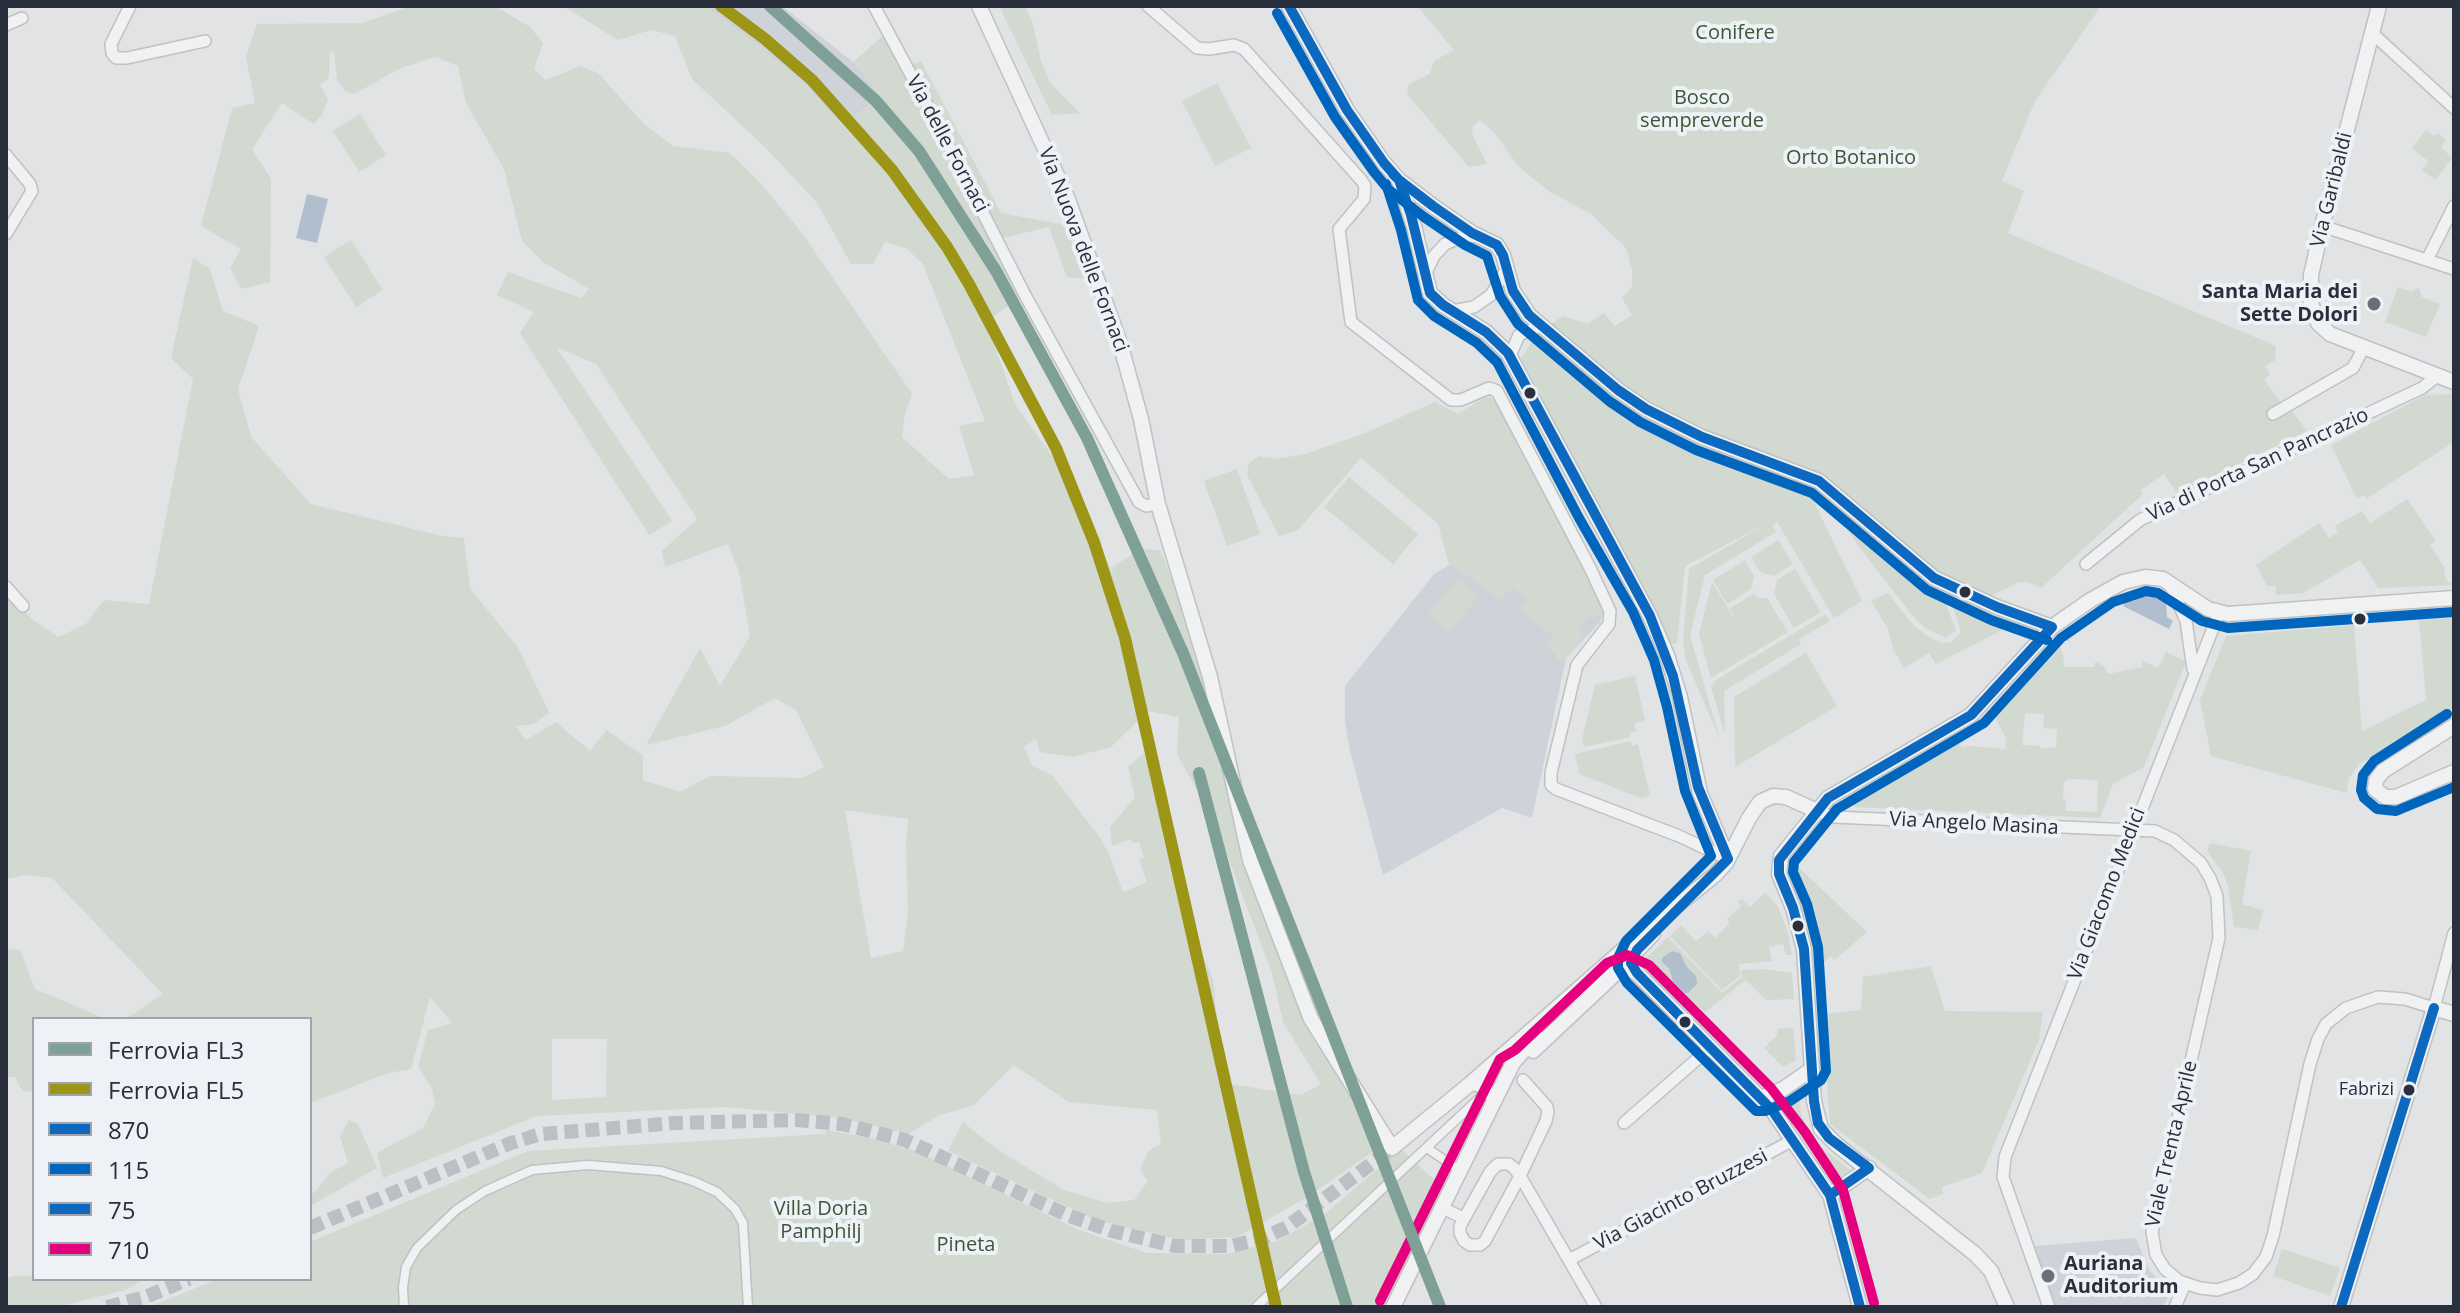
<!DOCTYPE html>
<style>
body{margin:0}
#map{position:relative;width:2460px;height:1313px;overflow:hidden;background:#e1e3e5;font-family:"Open Sans",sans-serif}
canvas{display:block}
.frame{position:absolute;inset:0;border:8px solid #292f3d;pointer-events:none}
.legend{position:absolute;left:32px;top:1017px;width:280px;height:264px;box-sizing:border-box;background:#eef1f5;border:2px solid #9fa3ab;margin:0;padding:10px 14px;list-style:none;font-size:24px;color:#292f3d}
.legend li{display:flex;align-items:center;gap:16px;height:40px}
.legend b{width:40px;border:2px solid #9fa3ab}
</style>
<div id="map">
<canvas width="2460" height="1313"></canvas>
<div class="frame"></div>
<ul class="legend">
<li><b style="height:10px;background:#7ea096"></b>Ferrovia FL3</li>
<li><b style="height:10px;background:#9d9515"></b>Ferrovia FL5</li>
<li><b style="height:10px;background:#0c69bf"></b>870</li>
<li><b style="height:10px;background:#0065bd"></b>115</li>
<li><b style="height:10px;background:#0c69bf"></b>75</li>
<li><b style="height:10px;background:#e5007d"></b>710</li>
</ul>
</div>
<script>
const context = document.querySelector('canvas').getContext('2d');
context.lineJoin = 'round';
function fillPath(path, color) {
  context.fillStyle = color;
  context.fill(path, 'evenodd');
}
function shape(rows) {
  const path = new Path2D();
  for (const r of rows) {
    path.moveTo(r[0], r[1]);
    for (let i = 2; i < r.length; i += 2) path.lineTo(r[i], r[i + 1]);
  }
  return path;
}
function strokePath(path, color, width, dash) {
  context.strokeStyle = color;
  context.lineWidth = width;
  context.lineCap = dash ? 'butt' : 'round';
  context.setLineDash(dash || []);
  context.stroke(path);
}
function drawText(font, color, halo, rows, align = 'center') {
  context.font = font + ' "Open Sans",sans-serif';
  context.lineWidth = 8;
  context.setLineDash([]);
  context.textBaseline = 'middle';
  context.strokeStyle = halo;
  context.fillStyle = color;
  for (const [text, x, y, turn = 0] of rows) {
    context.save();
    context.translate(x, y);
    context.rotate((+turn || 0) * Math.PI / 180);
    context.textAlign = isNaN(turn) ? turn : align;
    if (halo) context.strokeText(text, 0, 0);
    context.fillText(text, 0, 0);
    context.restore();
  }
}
const built = shape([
 [704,6,782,6,853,62,881,95,844,126,807,87,754,42],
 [1552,505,1558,516,1554,522,1557,527,1563,527,1594,586,1603,613,1600,622,1566,658,1532,818,1502,808,1383,875,1350,751,1345,722,1345,686,1434,574],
 [2136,1238,2149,1270,2170,1293,2163,1307,2056,1307,2034,1246]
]);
const green = shape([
 [411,6,495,6,530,27,543,43,534,69,546,80,580,66,598,73,644,124,673,146,730,153,763,186,802,233,912,394,905,414,902,437,949,479,974,475,959,426,985,421,923,264,906,248,885,242,873,264,851,264,817,203,768,150,692,79,675,36,651,30,618,40,563,6,704,6,754,42,807,87,844,126,881,96,853,62,888,31,907,67,921,61,1001,213,1065,225,1088,279,1067,277,1049,227,998,239,1025,295,986,321,1015,404,1067,477,1131,612,1111,568,1140,549,1160,550,1194,633,1224,774,1298,997,1379,1142,1371,1153,1304,1199,1237,1237,1180,1240,1096,1220,948,1151,963,1122,998,1150,1064,1190,1108,1203,1134,1200,1148,1181,1140,1169,1149,1150,1161,1144,1157,1110,1069,1102,1014,1065,974,1105,940,1115,908,1134,842,1118,726,1107,537,1116,383,1178,377,1153,423,1128,435,1104,432,1089,418,1067,428,1030,452,1023,430,997,411,1069,388,1073,310,1103,310,1019,126,1019,163,994,52,878,27,875,6,879,6,591,32,619,58,637,86,624,104,600,149,604,193,379,171,358,193,258,210,269,223,311,259,326,238,389,251,437,311,504,442,536,464,538,470,589,517,646,549,712,534,724,516,726,526,740,556,722,590,751,607,730,643,756,643,780,680,792,710,776,802,778,824,767,796,710,775,698,725,726,646,745,700,648,720,686,750,636,739,572,728,544,665,567,662,551,697,519,596,364,556,347,672,521,649,535,520,333,534,312,497,295,508,272,581,298,589,289,543,262,522,241,504,169,466,103,458,66,435,57,401,68,354,94,346,92,337,80,334,53,330,51,329,78,320,85,328,100,322,115,313,124,282,103,252,149,271,179,270,282,241,289,230,268,241,249,201,226,232,108,255,103,246,57,257,24,362,23],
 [1148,711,1179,717,1177,754,1215,823,1272,973,1283,1022,1321,1084,1301,1095,1230,1084,1219,1038,1213,980,1194,933,1182,886,1166,788,1146,751,1128,767,1135,797,1110,827,1112,846,1131,839,1133,843,1139,842,1144,857,1139,860,1147,882,1123,892,1107,849,1098,835,1052,775,1032,766,1024,747,1036,739,1040,752,1073,757,1111,747],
 [845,810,908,819,906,843,908,914,903,951,871,958],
 [552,1039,607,1039,606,1097,552,1100],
 [999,6,1025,6,1033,24,1041,61,1050,83,1080,113,1052,115],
 [1417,6,2101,6,2035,101,2002,181,2024,191,2008,233,2276,346,2275,360,2265,366,2270,374,2264,380,2287,411,2293,412,2307,431,2178,494,2164,474,2141,490,2143,494,2041,588,2028,582,2019,582,1988,598,1941,577,1918,578,1945,601,1947,607,1956,630,1946,638,1929,630,1916,620,1860,548,1841,519,1832,498,1816,489,1812,498,1862,601,1834,618,1777,522,1772,525,1776,532,1705,575,1690,635,1720,740,1685,658,1683,638,1689,569,1771,521,1685,566,1677,643,1669,645,1521,358,1538,333,1563,316,1588,324,1604,313,1615,326,1632,315,1622,298,1632,287,1632,270,1626,248,1591,214,1550,192,1518,166,1495,133,1480,120,1473,126,1472,134,1487,164,1469,167,1407,94,1409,84,1430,74,1434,61,1454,50],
 [1217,83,1251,148,1215,166,1182,101],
 [360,114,386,155,359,172,333,131],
 [2426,130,2434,136,2437,133,2446,140,2441,147,2452,158,2435,180,2422,170,2428,161,2412,148],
 [351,240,383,290,356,307,324,257],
 [2398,287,2411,292,2419,288,2422,297,2440,304,2426,337,2385,322],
 [2454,394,2454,442,2366,499,2364,495,2357,499,2331,445,2425,395],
 [1490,397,1497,403,1587,573,1603,612,1600,616,1590,616,1581,623,1579,630,1584,636,1562,662,1557,660,1555,653,1546,647,1553,637,1520,609,1527,600,1512,588,1501,600,1449,564,1438,524,1361,458,1298,530,1279,536,1247,475,1249,463,1259,456,1277,459,1305,454,1363,434,1435,402,1458,414,1483,398],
 [1237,469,1260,534,1227,546,1204,481],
 [1349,477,1418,534,1393,564,1324,507],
 [2407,499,2436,541,2430,545,2445,568,2444,575,2448,582,2454,585,2378,588,2360,560,2303,593,2276,595,2276,586,2267,586,2256,565,2319,523,2329,538,2338,532,2335,526,2362,511,2370,523],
 [1778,540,1793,564,1774,576,1760,572,1751,557],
 [1745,560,1754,576,1751,589,1727,604,1713,580],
 [1795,569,1821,612,1794,628,1774,594,1777,580],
 [1458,578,1479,595,1450,631,1428,614],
 [1712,582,1737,623,1730,608,1754,594,1759,598,1767,598,1788,632,1711,678,1699,634],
 [1888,593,1912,624,1926,635,1942,643,1952,642,1961,632,1952,604,1956,605,1961,602,1974,602,1991,609,1993,617,2010,626,1936,664,1929,653,1904,668,1893,649,1888,629,1871,601],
 [1826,614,1830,621,1799,639,1801,644,1724,691,1725,734,1711,687,1716,680],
 [2454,618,2454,708,2359,764,2349,778,2347,793,2211,756,2200,700,2226,636,2354,625,2362,731,2426,700,2419,620],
 [2064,632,2070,642,2064,640,2059,645,2063,653,2064,667,2094,667,2095,662,2098,663,2104,666,2108,674,2143,667,2141,660,2158,668,2166,652,2186,662,2144,767,2113,784,2100,818,1854,807,1852,799,1957,740,1962,748,1969,746,2005,749,2006,738,1995,717,1986,721],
 [2025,713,2044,714,2043,728,2057,729,2056,747,2041,749,2040,746,2022,745],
 [2068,779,2098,780,2097,812,2066,811,2066,799,2063,799,2064,782],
 [1806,653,1837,706,1735,767,1734,697],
 [1635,676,1645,720,1634,723,1636,732,1629,733,1630,737,1584,747,1582,740,1595,685],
 [1631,741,1632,746,1638,744,1650,796,1640,798,1579,774,1575,754],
 [2210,843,2251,851,2242,904,2263,910,2258,930,2234,927,2228,886,2223,873,2207,851],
 [1793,862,1867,932,1834,960,1831,956,1817,969,1805,917,1787,869],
 [1765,893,1777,905,1787,929,1792,955,1786,955,1783,944,1769,947,1772,961,1739,964,1740,976,1722,990,1670,936,1681,925,1696,941,1708,931,1715,938,1730,923,1727,919,1741,906,1738,902,1741,899,1750,907],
 [1668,937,1722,993,1742,977,1741,970,1765,969,1792,973,1794,999,1766,1000,1746,980,1705,1012,1682,993,1678,996,1675,992,1677,990,1673,986,1671,988,1644,960],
 [6,949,20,950,35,989,106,1019,34,1019,34,1092,22,1091,15,1077,6,1077],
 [1931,966,1945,1011,2043,1012,2039,1040,1982,1173,1942,1187,1943,1194,1930,1199,1830,1124,1822,1014,1861,1010,1863,977],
 [1793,1028,1796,1060,1783,1067,1764,1048,1777,1035,1777,1029],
 [1798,1091,1801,1114,1809,1132,1819,1145,1850,1170,1837,1179,1786,1100],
 [349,1120,358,1124,377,1168,310,1206,310,1193,314,1193,330,1173,348,1163,340,1136],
 [826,1130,875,1139,918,1152,1079,1230,1147,1253,1226,1254,1277,1241,1325,1214,1401,1149,1431,1177,1447,1185,1416,1250,1383,1307,149,1307,218,1279,310,1279,310,1242,528,1151,825,1134],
 [2282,1249,2340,1268,2330,1296,2273,1276],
 [2101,1251,2112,1283,2092,1290,2081,1258],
 [12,1276,34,1276,34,1279,145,1279,125,1290,57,1307,6,1307,6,1279]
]);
const water = shape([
 [307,194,328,199,317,243,296,238],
 [2153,592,2166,601,2167,617,2173,621,2169,629,2123,606,2127,598,2134,601,2142,593],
 [1672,951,1680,953,1686,966,1696,976,1697,984,1688,993,1685,993,1673,981,1669,968,1662,962,1662,958]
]);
const tertiaryTunnel = shape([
 [310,1228,511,1143,541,1134,675,1123,796,1120,842,1124,905,1140,1067,1215,1112,1231,1175,1246,1231,1246,1264,1238,1287,1227,1392,1148],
 [107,1307,145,1297,189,1279]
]);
const pedestrian = shape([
 [1427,1148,1456,1168],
 [404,1307,403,1287,406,1267,417,1248,456,1210,485,1191,532,1170,588,1165,661,1171,693,1181,717,1192,735,1209,743,1223,748,1307],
 [1256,1307,1488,1090]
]);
const minor = shape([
 [130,6,111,44,112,53,116,58,127,58,205,41],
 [874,6,938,125,1025,295,1139,502,1146,506,1158,504],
 [1148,6,1197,48,1209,49,1234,45,1244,49,1362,181,1365,186,1364,199,1339,229,1351,322,1451,400,1461,400,1489,388,1497,391,1590,568,1610,611,1609,624,1577,665,1551,773,1551,785,1556,789,1679,836,1728,859],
 [6,25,22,18],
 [2372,33,2454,108],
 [6,155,30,184,32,191,6,234],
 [2322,226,2454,269],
 [2427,260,2454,206],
 [1426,272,1434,256,1445,244,1460,238,1477,236],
 [1452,311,1474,307,1491,295,1507,268],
 [1510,356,1519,335,1541,326],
 [2273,414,2353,368,2364,347],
 [2086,564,2140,520,2422,388,2437,376],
 [2169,582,2186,621,2193,669],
 [6,587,23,606],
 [1817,811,1833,817,2155,831,2174,840,2201,863,2210,878,2217,896,2219,938,2152,1232,2156,1255,2165,1269,2179,1281,2200,1288,2217,1290,2239,1283,2253,1274,2266,1257,2273,1236,2310,1064,2318,1039,2326,1024,2346,1008,2378,997,2405,999,2434,1008,2454,933],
 [1523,1080,1547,1107,1548,1112,1546,1121,1520,1176,1485,1241,1480,1245,1470,1245,1464,1241,1460,1233,1460,1226,1490,1172,1498,1164,1509,1164,1514,1168,1520,1176,1523,1181,1596,1307],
 [1470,1084,1486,1088,1495,1103],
 [1624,1123,1711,1047],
 [1442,1208,1464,1218],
 [1569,1260,1793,1140],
 [2049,1307,2003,1177,2005,1157,2219,613],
 [2175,1307,2185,1284]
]);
const tertiary = shape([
 [979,6,1067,197,1120,343,1141,419,1158,504,1210,677,1250,860,1311,1019,1392,1148,1470,1084,1640,935,1715,875,1726,863,1749,818,1760,802,1773,796,1786,797,1817,811],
 [1289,6,1347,110,1384,163,1399,180,1433,206,1472,233,1497,245,1503,255,1513,291,1529,315,1618,390,1646,409,1702,437,1819,481,1934,578,1997,607,2052,627],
 [2379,6,2322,226,2311,275,2311,303,2318,323,2330,334,2454,382],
 [1399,180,1414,226,1430,293,1443,305,1486,332,1508,353,1650,616,1667,655,1680,697,1700,793,1728,859],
 [2454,726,2383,771,2376,780,2375,789,2385,797,2396,797,2454,772],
 [1653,934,1632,956,1633,966,1637,973,1772,1110,1830,1195,1860,1307],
 [1533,1051,1615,974,1626,969,1637,973],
 [1761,1098,1783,1089,1812,1069],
 [1830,1195,1869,1168],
 [1393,1307,1513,1063,1536,1036],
 [2007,1307,1991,1271,1975,1254,1837,1145,1821,1129,1814,1101,1804,949,1793,908,1779,874,1781,856,1828,798,1971,715,2052,627,2089,601,2123,582,2145,577,2163,579,2208,609,2228,614,2454,598],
 [2341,1307,2434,1008,2454,1014]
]);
const bus1 = shape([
 [1289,6,1347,110,1384,163,1399,180,1433,206,1472,233,1497,245,1503,255,1513,291,1529,315,1618,390,1646,409,1702,437,1819,481,1934,578,1997,607,2052,627,1971,715,1828,798,1779,860,1779,874,1793,908,1804,949,1814,1101,1818,1123,1829,1138,1869,1168,1830,1195],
 [1393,174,1399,180,1411,215,1430,293,1443,305,1486,332,1508,353,1650,616,1673,676,1698,787,1728,859,1637,950,1631,963,1637,973,1772,1110,1830,1195,1860,1307]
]);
const bus2 = shape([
 [1277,13,1335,117,1374,172,1389,190,1424,217,1465,245,1487,256,1500,296,1518,324,1609,401,1640,422,1696,450,1812,493,1927,590,1991,620,2047,640],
 [1386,184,1401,230,1418,300,1434,316,1477,343,1497,362,1579,518,1633,612,1654,660,1667,707,1685,791,1711,856,1626,941,1618,958,1618,968,1627,983,1756,1111,1765,1111,1790,1101,1821,1080,1826,1071,1818,947,1807,904,1793,872,1794,862,1837,809,1984,723,2061,638,2113,602,2146,591,2158,593,2202,621,2228,628,2454,612],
 [2447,714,2374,761,2363,775,2361,790,2364,798,2377,809,2396,811,2454,787]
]);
const bus3 = shape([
 [2341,1307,2434,1008]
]);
const bus4 = shape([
 [1380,1301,1500,1059,1515,1050,1607,963,1627,955,1649,965,1771,1088,1805,1132,1843,1190,1874,1303]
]);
const rail1 = shape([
 [770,6,876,101,919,151,996,271,1087,438,1183,653,1440,1307],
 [1199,773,1304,1172,1347,1307]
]);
const rail2 = shape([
 [721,6,765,39,812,80,892,170,947,247,969,284,1056,448,1094,542,1125,638,1276,1307]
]);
const markers = [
 [2374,304,8,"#696e78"],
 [1530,393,7,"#292f3d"],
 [1965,592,7,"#292f3d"],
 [2360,619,7,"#292f3d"],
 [1798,926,7,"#292f3d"],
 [1685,1022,7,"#292f3d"],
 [2409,1090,7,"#292f3d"],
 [2048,1276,8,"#696e78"]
];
const busNames = [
 ["Fabrizi",2394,1090]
];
const parkNames = [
 ["Conifere",1735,33],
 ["Bosco",1702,98],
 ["sempreverde",1702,121],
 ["Orto Botanico",1851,158],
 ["Villa Doria",821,1209],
 ["Pamphilj",821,1232],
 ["Pineta",966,1245]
];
const streetNames = [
 ["Via delle Fornaci",947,144,62],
 ["Via Garibaldi",2332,190,-76],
 ["Via Nuova delle Fornaci",1083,250,69],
 ["Via di Porta San Pancrazio",2258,465,-25],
 ["Via Angelo Masina",1974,824,3],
 ["Via Giacomo Medici",2107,894,-69],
 ["Viale Trenta Aprile",2172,1144,-77],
 ["Via Giacinto Bruzzesi",1681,1200,-28]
];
const poiNames = [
 ["Santa Maria dei",2358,292],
 ["Sette Dolori",2358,315],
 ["Auriana",2064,1264,"left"],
 ["Auditorium",2064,1287,"left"]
];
fillPath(built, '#cfd2d8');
fillPath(green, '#d1d9d1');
fillPath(water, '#b1bece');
strokePath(tertiaryTunnel, '#bcbfc3', 14, [14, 7]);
strokePath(pedestrian, '#bfc1c3', 11);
strokePath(minor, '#bfc1c3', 14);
strokePath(tertiary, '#bfc1c3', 17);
strokePath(pedestrian, '#f0f1f2', 8);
strokePath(minor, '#f0f1f2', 11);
strokePath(tertiary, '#f0f1f2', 14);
strokePath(bus1, '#0c69bf', 10);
strokePath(bus2, '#0065bd', 10);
strokePath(bus3, '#0c69bf', 10);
strokePath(bus4, '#e5007d', 10);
strokePath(rail1, '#7ea096', 12);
strokePath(rail2, '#9d9515', 12);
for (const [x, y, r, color] of markers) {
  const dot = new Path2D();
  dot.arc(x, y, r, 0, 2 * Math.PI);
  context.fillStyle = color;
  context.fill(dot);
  strokePath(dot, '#eef1f5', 3);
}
drawText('18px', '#292f3d', '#eef1f5', busNames, 'right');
drawText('20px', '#3c5738', '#eef1f5', parkNames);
drawText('20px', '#292f3d', '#eef1f5', streetNames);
drawText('bold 20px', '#292f3d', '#eef1f5', poiNames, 'right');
</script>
